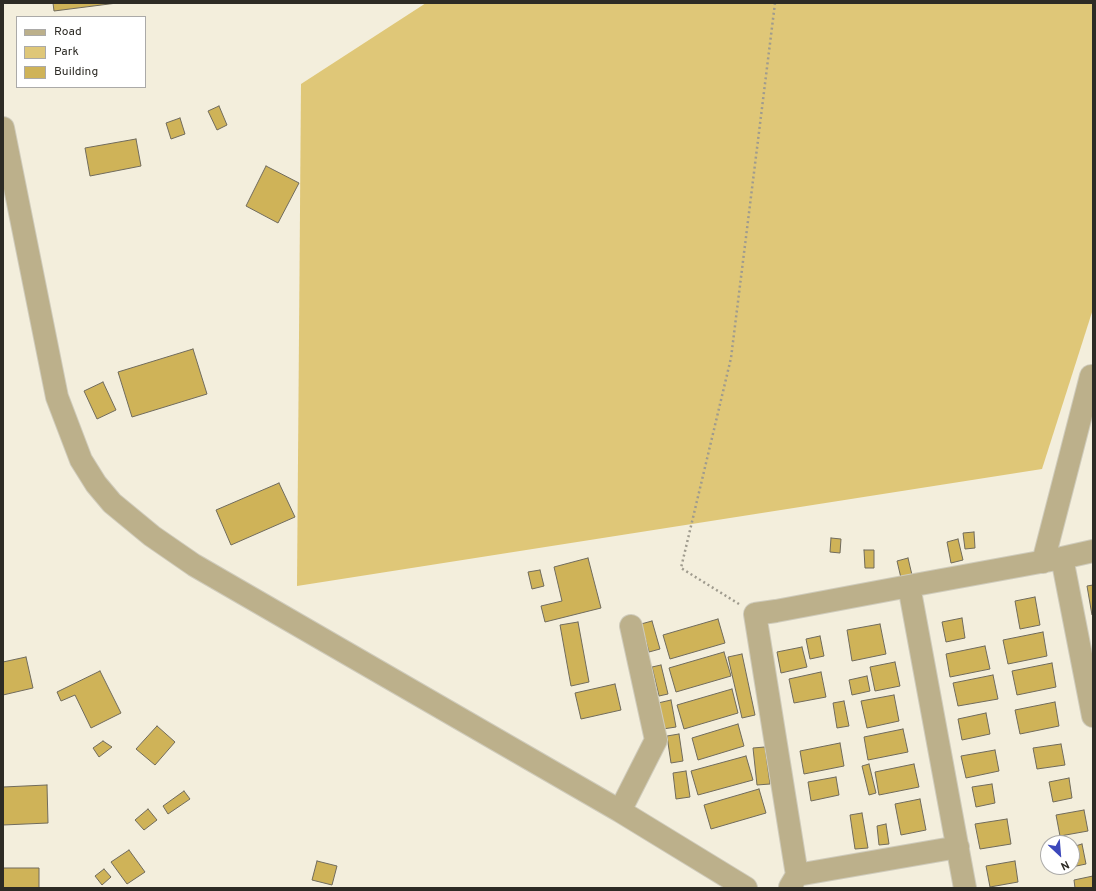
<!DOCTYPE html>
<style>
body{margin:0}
#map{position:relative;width:1096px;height:891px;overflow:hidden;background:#f3eedc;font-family:Overpass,sans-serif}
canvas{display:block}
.frame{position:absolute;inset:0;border:4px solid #2d2b25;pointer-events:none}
.legend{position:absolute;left:16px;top:16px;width:130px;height:72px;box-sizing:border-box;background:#fff;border:1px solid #abaaa8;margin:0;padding:5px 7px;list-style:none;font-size:12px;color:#2d2b25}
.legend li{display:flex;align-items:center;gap:8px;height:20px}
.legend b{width:20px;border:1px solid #abaaa8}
.north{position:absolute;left:1040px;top:835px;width:40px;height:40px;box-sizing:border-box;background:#fff;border:1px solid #abaaa8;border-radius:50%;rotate:154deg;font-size:11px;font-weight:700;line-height:16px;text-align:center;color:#2d2b25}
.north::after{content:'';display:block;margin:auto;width:14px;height:18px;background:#3c48bb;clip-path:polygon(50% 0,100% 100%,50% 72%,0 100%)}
</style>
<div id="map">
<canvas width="1096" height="891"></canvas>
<div class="frame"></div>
<ul class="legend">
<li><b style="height:5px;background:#bcb08b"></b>Road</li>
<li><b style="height:11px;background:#dfc778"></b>Park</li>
<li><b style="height:11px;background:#cfb358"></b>Building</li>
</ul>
<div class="north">N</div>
</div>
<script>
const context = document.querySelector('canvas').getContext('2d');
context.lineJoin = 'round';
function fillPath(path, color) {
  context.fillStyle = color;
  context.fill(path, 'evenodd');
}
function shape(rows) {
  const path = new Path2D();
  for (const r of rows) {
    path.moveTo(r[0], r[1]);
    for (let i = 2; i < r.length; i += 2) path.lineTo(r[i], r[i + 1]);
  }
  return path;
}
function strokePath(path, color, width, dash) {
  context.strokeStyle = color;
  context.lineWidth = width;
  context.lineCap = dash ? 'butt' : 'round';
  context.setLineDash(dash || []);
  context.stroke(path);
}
const green = shape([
 [426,3,1093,3,1093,309,1042,469,297,586,301,84]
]);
const building = shape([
 [53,3,117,3,54,11,53,3],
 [219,106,227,125,217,130,208,111,219,106],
 [180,118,185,134,171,139,166,123,180,118],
 [136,139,141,166,90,176,85,148,136,139],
 [266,166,299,183,278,223,246,206,266,166],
 [193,349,207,394,132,417,118,372,193,349],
 [103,382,116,410,97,419,84,391,103,382],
 [279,483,295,517,231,545,216,510,279,483],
 [974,532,975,548,965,549,963,533,974,532],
 [831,538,841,539,840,553,830,552,831,538],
 [958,539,963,560,951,563,947,542,958,539],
 [864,550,874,550,874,568,865,568,864,550],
 [588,558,601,608,545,622,541,606,562,601,554,567,588,558],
 [908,558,912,575,901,578,897,561,908,558],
 [540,570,544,586,532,589,528,572,540,570],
 [1093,585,1093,615,1092,615,1087,586,1093,585],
 [1035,597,1040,625,1020,629,1015,601,1035,597],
 [962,618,965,638,946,642,942,622,962,618],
 [718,619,725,643,670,659,663,635,718,619],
 [652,621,660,649,649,652,641,624,652,621],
 [578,622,589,682,571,686,560,625,578,622],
 [880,624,886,654,852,661,847,630,880,624],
 [1043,632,1047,656,1008,664,1003,640,1043,632],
 [820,636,824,656,810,659,806,639,820,636],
 [985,646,990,669,950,677,946,654,985,646],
 [802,647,807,667,781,673,777,652,802,647],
 [724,652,731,676,676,692,669,668,724,652],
 [742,654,755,715,742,718,728,657,742,654],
 [26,657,33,688,3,695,3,662,26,657],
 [895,662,900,686,875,691,870,667,895,662],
 [1052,663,1056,687,1017,695,1012,671,1052,663],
 [661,665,668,694,659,696,652,667,661,665],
 [100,671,121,713,91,728,75,695,61,701,57,692,100,671],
 [821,672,826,697,794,703,789,679,821,672],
 [993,675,998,699,958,706,953,683,993,675],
 [867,676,870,691,852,695,849,680,867,676],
 [615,684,621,710,581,719,575,693,615,684],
 [732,689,738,713,684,729,677,705,732,689],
 [894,695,899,721,867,728,861,701,894,695],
 [671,700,676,727,663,729,658,703,671,700],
 [844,701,849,726,837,728,833,703,844,701],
 [1055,702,1059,726,1020,734,1015,710,1055,702],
 [986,713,990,734,962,740,958,719,986,713],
 [738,724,744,746,698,760,692,738,738,724],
 [157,726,175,742,155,765,136,749,157,726],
 [903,729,908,752,868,760,864,737,903,729],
 [679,734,683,761,671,763,667,736,679,734],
 [103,741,112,747,99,757,93,748,103,741],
 [840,743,844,766,804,774,800,751,840,743],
 [1061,744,1065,765,1037,769,1033,748,1061,744],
 [765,747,770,784,757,785,753,748,765,747],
 [995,750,999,771,966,778,961,756,995,750],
 [746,756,753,780,698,795,691,771,746,756],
 [869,764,876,793,869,795,862,766,869,764],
 [914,764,919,787,879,795,875,772,914,764],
 [686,771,690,797,676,799,673,773,686,771],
 [836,777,839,795,811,801,808,782,836,777],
 [1069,778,1072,798,1053,802,1049,782,1069,778],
 [992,784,995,803,976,807,972,787,992,784],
 [47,785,48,823,3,825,3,787,47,785],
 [759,789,766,813,711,829,704,805,759,789],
 [184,791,190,799,168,814,163,806,184,791],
 [920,799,926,830,901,835,895,804,920,799],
 [148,809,157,820,144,830,135,820,148,809],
 [1084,810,1088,831,1060,836,1056,815,1084,810],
 [862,813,868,848,855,849,850,815,862,813],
 [1007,819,1011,844,980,849,975,824,1007,819],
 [886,824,889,844,879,845,877,826,886,824],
 [1082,844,1086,864,1067,868,1066,867,1072,867,1072,847,1082,844],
 [129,850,145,872,127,884,111,862,129,850],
 [317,861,337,866,332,885,312,880,317,861],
 [1015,861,1018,882,990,887,986,866,1015,861],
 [3,868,39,868,39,888,3,888,3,868],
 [104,869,111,877,102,885,95,876,104,869],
 [1093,876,1093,888,1075,888,1074,880,1093,876]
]);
const path = shape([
 [739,604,681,568,731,358,775,3]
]);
const minor = shape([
 [3,128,57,397,81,460,96,484,112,503,152,536,194,565,620,811,746,888],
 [1062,558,1093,716],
 [1043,562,1091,376,1093,376],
 [909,586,965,888],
 [620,811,656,740,631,626],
 [797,875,755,614,776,611,909,586,1062,558,1093,551],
 [790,887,797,875,958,847]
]);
fillPath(green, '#dfc778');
fillPath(building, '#cfb358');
strokePath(building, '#706b5c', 1);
strokePath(minor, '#cfcbbb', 24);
strokePath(path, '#9f9b8e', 2.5, [2, 3]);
strokePath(minor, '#bcb08b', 22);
</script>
